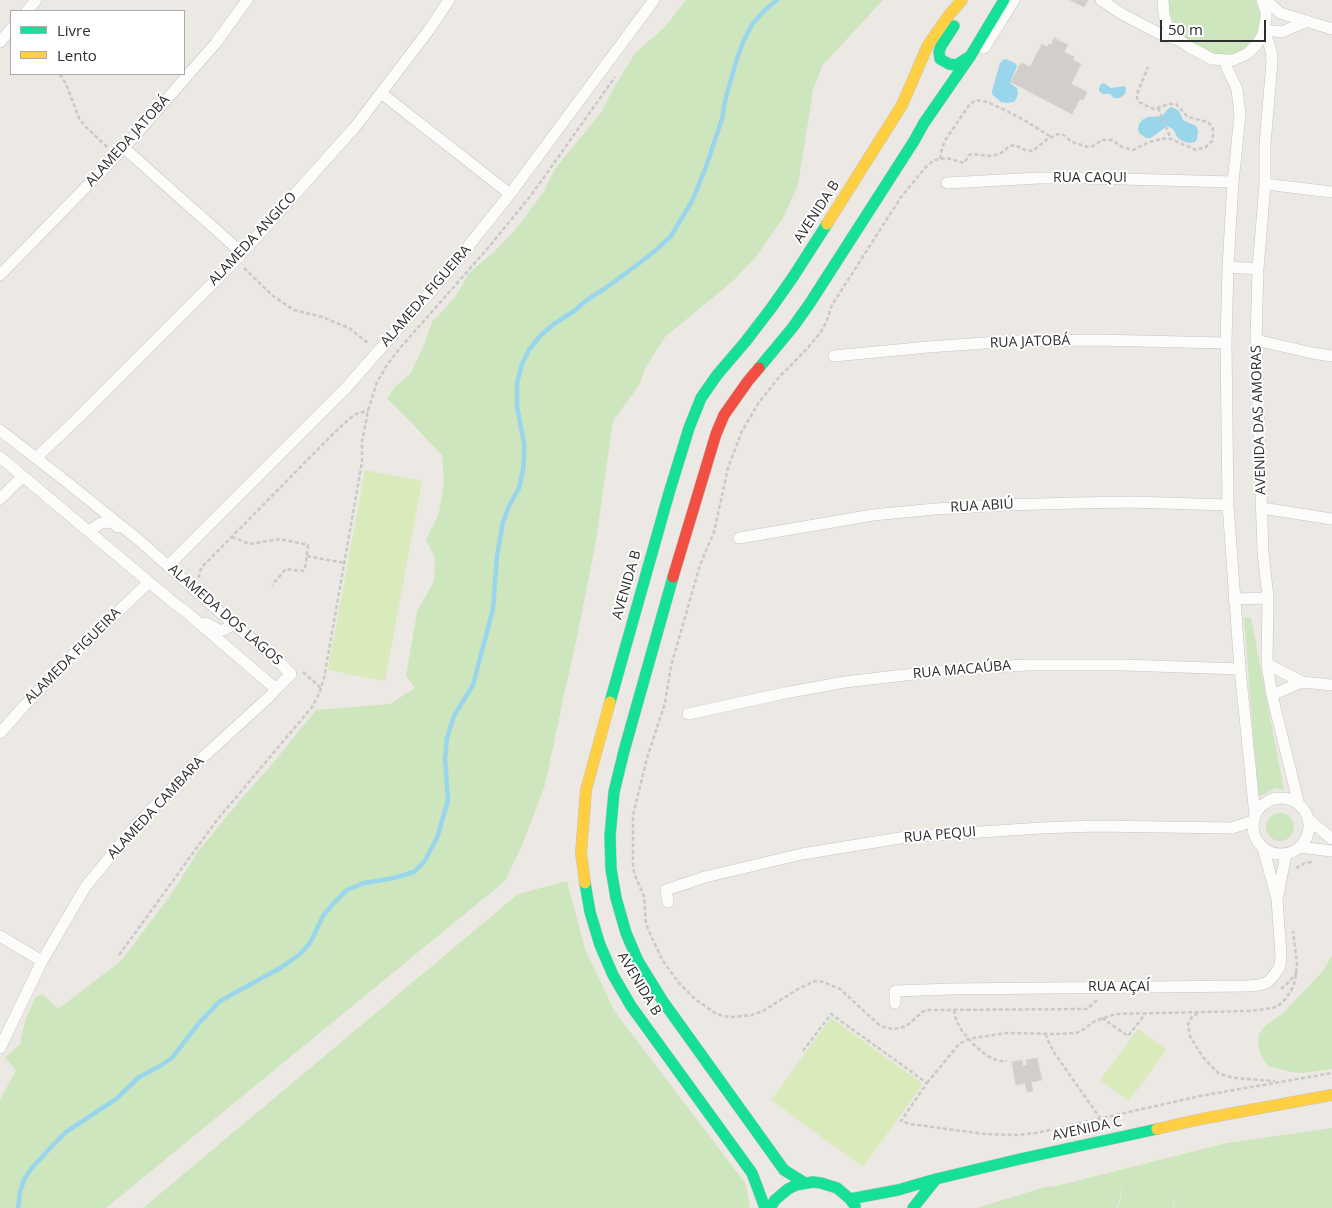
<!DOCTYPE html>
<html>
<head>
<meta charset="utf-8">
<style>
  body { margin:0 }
  #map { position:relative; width:1332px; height:1208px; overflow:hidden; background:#ece8e4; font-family:"Open Sans",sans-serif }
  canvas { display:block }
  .legend { position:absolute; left:10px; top:10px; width:175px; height:65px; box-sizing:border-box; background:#fff; border:1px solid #ababab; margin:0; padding:6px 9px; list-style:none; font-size:15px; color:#2e2e2e }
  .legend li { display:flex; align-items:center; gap:10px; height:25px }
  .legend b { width:25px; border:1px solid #ababab }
  .scale { position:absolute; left:1160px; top:20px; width:106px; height:22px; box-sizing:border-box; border:2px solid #2e2e2e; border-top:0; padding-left:6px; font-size:15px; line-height:18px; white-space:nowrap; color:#2e2e2e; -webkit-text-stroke:4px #fff; paint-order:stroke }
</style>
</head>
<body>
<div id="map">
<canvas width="1332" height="1208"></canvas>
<ul class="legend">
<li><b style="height:6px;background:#16e098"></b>Livre</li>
<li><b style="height:6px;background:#ffcf43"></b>Lento</li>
</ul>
<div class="scale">50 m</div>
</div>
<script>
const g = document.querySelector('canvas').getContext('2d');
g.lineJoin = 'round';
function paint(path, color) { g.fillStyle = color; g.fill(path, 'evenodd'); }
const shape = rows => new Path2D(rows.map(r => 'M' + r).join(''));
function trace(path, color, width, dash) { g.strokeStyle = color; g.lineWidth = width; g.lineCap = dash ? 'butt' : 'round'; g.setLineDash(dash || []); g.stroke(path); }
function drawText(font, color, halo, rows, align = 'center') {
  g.font = font + ' "Open Sans",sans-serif'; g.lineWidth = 4; g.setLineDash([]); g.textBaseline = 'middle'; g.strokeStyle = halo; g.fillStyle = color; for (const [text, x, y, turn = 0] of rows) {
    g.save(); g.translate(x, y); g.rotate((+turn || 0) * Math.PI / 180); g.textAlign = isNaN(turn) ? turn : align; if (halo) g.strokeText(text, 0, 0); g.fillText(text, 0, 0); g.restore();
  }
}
paint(shape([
  [686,0,883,0,822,66,813,90,798,185,783,218,755,258,733,281,665,337,646,367,639,385,613,421,596,541,577,637,563,700,545,785,523,843,505,881,106,1208,0,1208,0,1100,16,1070,5,1058,20,1044,25,1021,36,996,43,994,58,1009,121,961,170,896,199,850,242,798,269,768,316,710,390,704,415,688,406,676,417,612,434,581,435,557,426,540,439,513,444,481,442,455,401,412,387,399,394,388,410,374,424,345,432,322,456,296,469,273,494,252,516,229,543,193,555,169,602,111,613,89,635,53,665,27],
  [1169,0,1255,0,1260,13,1261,24,1258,34,1246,49,1237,54,1224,55,1214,54,1189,41,1180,32,1173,22,1169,11],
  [1244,617,1251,618,1284,790,1276,788,1258,797],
  '1266 827a14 14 0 1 1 28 0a14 14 0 1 1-28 0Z',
  [567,881,585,949,615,1012,746,1184,750,1208,143,1208,518,894],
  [1332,956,1332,1069,1304,1073,1290,1072,1268,1066,1261,1056,1258,1045,1259,1034,1265,1026,1283,1013,1322,972],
  [1332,1128,1332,1208,1174,1208,1175,1194,1173,1208,1118,1208,1121,1196,1122,1182,1120,1196,1117,1208,977,1208,1045,1187,1056,1186,1227,1143]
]), '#cee6be');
paint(shape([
  [365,470,422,481,385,681,328,670],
  [831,1018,923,1084,863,1167,771,1100],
  [1138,1029,1166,1050,1129,1101,1100,1080]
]), '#d9eabb');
paint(shape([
  [1006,59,1015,63,1017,66,1010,83,1017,88,1018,94,1016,99,1014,102,1006,103,1001,102,995,97,992,94,992,91,1000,63,1003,60],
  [1104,83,1111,88,1125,86,1126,89,1125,94,1120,98,1114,98,1110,94,1103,94,1099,91,1099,88,1101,84],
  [1169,108,1171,107,1176,109,1179,111,1183,120,1196,126,1198,131,1197,139,1195,142,1189,143,1182,141,1177,137,1173,129,1167,126,1151,138,1146,138,1139,133,1138,129,1139,124,1142,120,1148,117,1162,116]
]), '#99d6ec');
trace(shape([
  [18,1208,20,1192,24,1180,31,1169,54,1144,66,1132,116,1099,139,1077,160,1066,172,1058,199,1023,220,1001,282,967,300,954,310,943,323,916,333,904,347,890,364,883,394,878,414,872,424,862,437,838,448,800,445,758,447,738,454,716,473,685,493,609,497,556,503,522,509,506,519,488,523,470,524,456,524,443,517,407,517,383,522,364,529,350,540,336,554,324,574,311,587,300,607,287,641,262,656,250,671,236,692,201,706,167,722,119,725,101,737,58,744,40,753,23,765,10,777,0]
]), '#99d6ec', 4.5);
const building = shape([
  [1070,0,1088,0,1084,7,1070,0],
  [1054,38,1068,45,1064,52,1074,57,1073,60,1081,64,1071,84,1087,92,1083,100,1080,99,1072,114,1011,82,1021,63,1030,67,1042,44,1047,47,1049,44,1051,45,1054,38],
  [1037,1058,1042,1080,1031,1082,1033,1091,1027,1092,1025,1083,1016,1085,1012,1062,1022,1060,1023,1066,1027,1065,1026,1060,1037,1058]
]);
paint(building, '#d1cecb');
trace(building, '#d7d4d0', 1);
const street = shape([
  [1101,0,1122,14,1164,36,1179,40],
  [1163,0,1164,15,1167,25,1175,37,1189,47,1212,59,1226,60,1233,60,1247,54,1257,44,1263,34,1266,18,1266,11,1262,0],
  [1266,0,1280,13,1332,29],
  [27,11,36,0],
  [1265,30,1282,32,1307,21],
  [1263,34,1268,41,1271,50,1272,62,1265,144,1265,184,1258,269,1256,340,1263,552,1268,598,1267,664,1272,695,1299,805],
  [0,42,11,29],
  [984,48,1014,0],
  [1226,60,1227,68,1237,89,1240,115,1233,182,1228,267,1226,343,1228,505,1240,669,1255,815],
  [381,93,510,194],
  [124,148,242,253],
  [947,183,1039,178,1086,178,1233,182],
  [1265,184,1332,192],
  [1228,267,1258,269],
  [0,275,124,148,215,44,247,0],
  [1256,340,1312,353,1332,356],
  [834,356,928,347,1014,341,1097,340,1226,343],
  [0,430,63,479,140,541,232,623,274,657,291,674,276,689,185,611,174,603,0,457],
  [36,458,76,420,235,261,355,127,429,30,449,0],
  [0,499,23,476],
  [1262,508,1332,519],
  [89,531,101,523,107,522,113,523,118,527],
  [739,538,873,515,935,509,1006,505,1075,503,1130,502,1228,505],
  [168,566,346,388,446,274,510,194,654,0],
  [1234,599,1268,598],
  [206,623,219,630,224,630,229,627,232,623],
  [1267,664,1302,682,1332,685],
  [1272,695,1302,682],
  [688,714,785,693,845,682,922,673,979,668,1026,665,1124,665,1240,669],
  [0,733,24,706,66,662,149,582],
  '1253 826a28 28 0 1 1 56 0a28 28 0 1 1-56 0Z',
  [1308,819,1332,839],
  [1299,847,1332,851],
  [1278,895,1286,854],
  [668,902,666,890,705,877,802,854,906,837,1041,828,1095,826,1232,828,1253,821],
  [0,936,42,961],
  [895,1003,895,991,951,989,1248,986,1259,985,1268,982,1275,974,1280,966,1281,955,1277,899,1263,848],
  [0,1048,42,961,86,886,138,823,201,759,270,696,276,689]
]);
const fast = shape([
  [954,26,941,46,939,52,940,59,949,64,956,65,969,57],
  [759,368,793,327,810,303,914,141,924,123,971,55,1004,0],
  [673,577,624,751,614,792,610,836,611,869,616,898,626,933,638,961,662,1000,784,1170,805,1183],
  [610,702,669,493,689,428,701,398,717,375,746,341,772,307,793,277,827,224],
  [585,883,590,912,600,945,613,975,631,1006,752,1173,765,1208],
  [850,1199,898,1190,936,1179,1020,1159,1157,1129],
  [770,1208,775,1200,788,1189,796,1185,813,1182,821,1183,837,1188,850,1199,855,1206],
  [913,1208,936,1179]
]);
const slow = shape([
  [827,224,902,105,928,45,949,15,962,0],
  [585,883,581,853,586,790,610,702],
  [1157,1129,1201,1119,1332,1095]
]);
const jam = shape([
  [673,577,716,434,724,415,748,381,759,368]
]);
trace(street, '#c5c4c5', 12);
trace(fast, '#c5c4c5', 12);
trace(slow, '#c5c4c5', 12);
trace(jam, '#c5c4c5', 12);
trace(shape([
  [60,74,66,84,79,118,85,126,107,147],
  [1158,108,1171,139],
  [940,159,942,148,946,139,969,105,976,100,987,102,1005,110,1024,120,1051,137],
  [244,268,273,296,294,310,322,317,349,328,369,344],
  [232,537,250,544,280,539,308,545,305,569,303,571,286,569,272,585],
  [307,556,344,563],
  [199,578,199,573,202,567,333,434,349,419,358,413,368,411],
  [303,672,321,688],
  [1296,868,1305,863,1312,862],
  [119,955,217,820,312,707,319,694,324,678,362,462,362,442,368,411,377,382,387,365,400,348,488,248,532,194,615,77],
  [1281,989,1289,982,1297,972],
  [1097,1000,1087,1009,927,1010,922,1012,909,1024,901,1028,893,1029,884,1027,878,1024,840,989,823,982,815,981,798,989,763,1011,752,1015,733,1017,723,1016,715,1013,695,999,679,983,663,961,651,936,646,924,644,896,636,878,633,868,633,815,647,758,665,703,671,666,700,565,714,532,728,468,742,431,759,402,781,375,805,351,821,332,827,320,832,305,901,197,925,168,934,160,947,158,964,163,969,155,972,154,990,156,995,155,1001,153,1010,146,1015,145,1025,150,1033,151,1046,140,1058,134,1062,134,1072,142,1088,147,1093,146,1102,140,1112,140,1122,147,1133,150,1149,142,1167,138,1171,139,1196,150,1206,147,1212,141,1213,136,1213,129,1208,122,1188,117,1176,104,1169,104,1154,109,1149,107,1139,102,1137,98,1137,94,1148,67],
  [954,1010,956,1020,962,1031,973,1044,986,1055,993,1059,1000,1061,1007,1061],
  [1198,1013,1192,1017,1189,1021,1188,1025,1190,1036,1202,1056,1216,1071,1220,1074,1234,1078,1275,1081],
  [1102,1018,1128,1036,1146,1013],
  [1046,1034,1047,1039,1055,1054,1100,1118],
  [803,1051,831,1014,927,1083,901,1121,910,1124,985,1134,1016,1135,1036,1133,1200,1096,1332,1073],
  [927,1083,959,1044,968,1039,1006,1033,1057,1034,1076,1033,1081,1031,1095,1021,1116,1014,1248,1011,1273,1008,1279,1005,1284,1001,1291,991,1294,984,1296,975,1297,963,1293,931]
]), '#c9c9c8', 2.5, [4, 2.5]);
trace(street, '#fcfcfb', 11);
trace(fast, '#16e098', 11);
trace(slow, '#ffcf43', 11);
trace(jam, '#f24e42', 11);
drawText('14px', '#2e2e2e', '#fff', [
  ["ALAMEDA JATOBÁ",128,141,-48],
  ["RUA CAQUI",1090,178],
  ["AVENIDA B",817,212,-57],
  ["ALAMEDA ANGICO",253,239,-47],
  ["ALAMEDA FIGUEIRA",426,296,-49],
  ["RUA JATOBÁ",1030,342,-2],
  ["AVENIDA DAS AMORAS",1259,420,-92],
  ["RUA ABIÚ",982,506,-3],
  ["AVENIDA B",627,585,-74],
  ["ALAMEDA DOS LAGOS",225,615,41],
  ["ALAMEDA FIGUEIRA",73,656,-45],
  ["RUA MACAÚBA",962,670,-5],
  ["ALAMEDA CAMBARA",156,808,-47],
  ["RUA PEQUI",940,835,-5],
  ["AVENIDA B",639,984,59],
  ["RUA AÇAÍ",1119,987],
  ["AVENIDA C",1087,1129,-12]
]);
</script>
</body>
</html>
